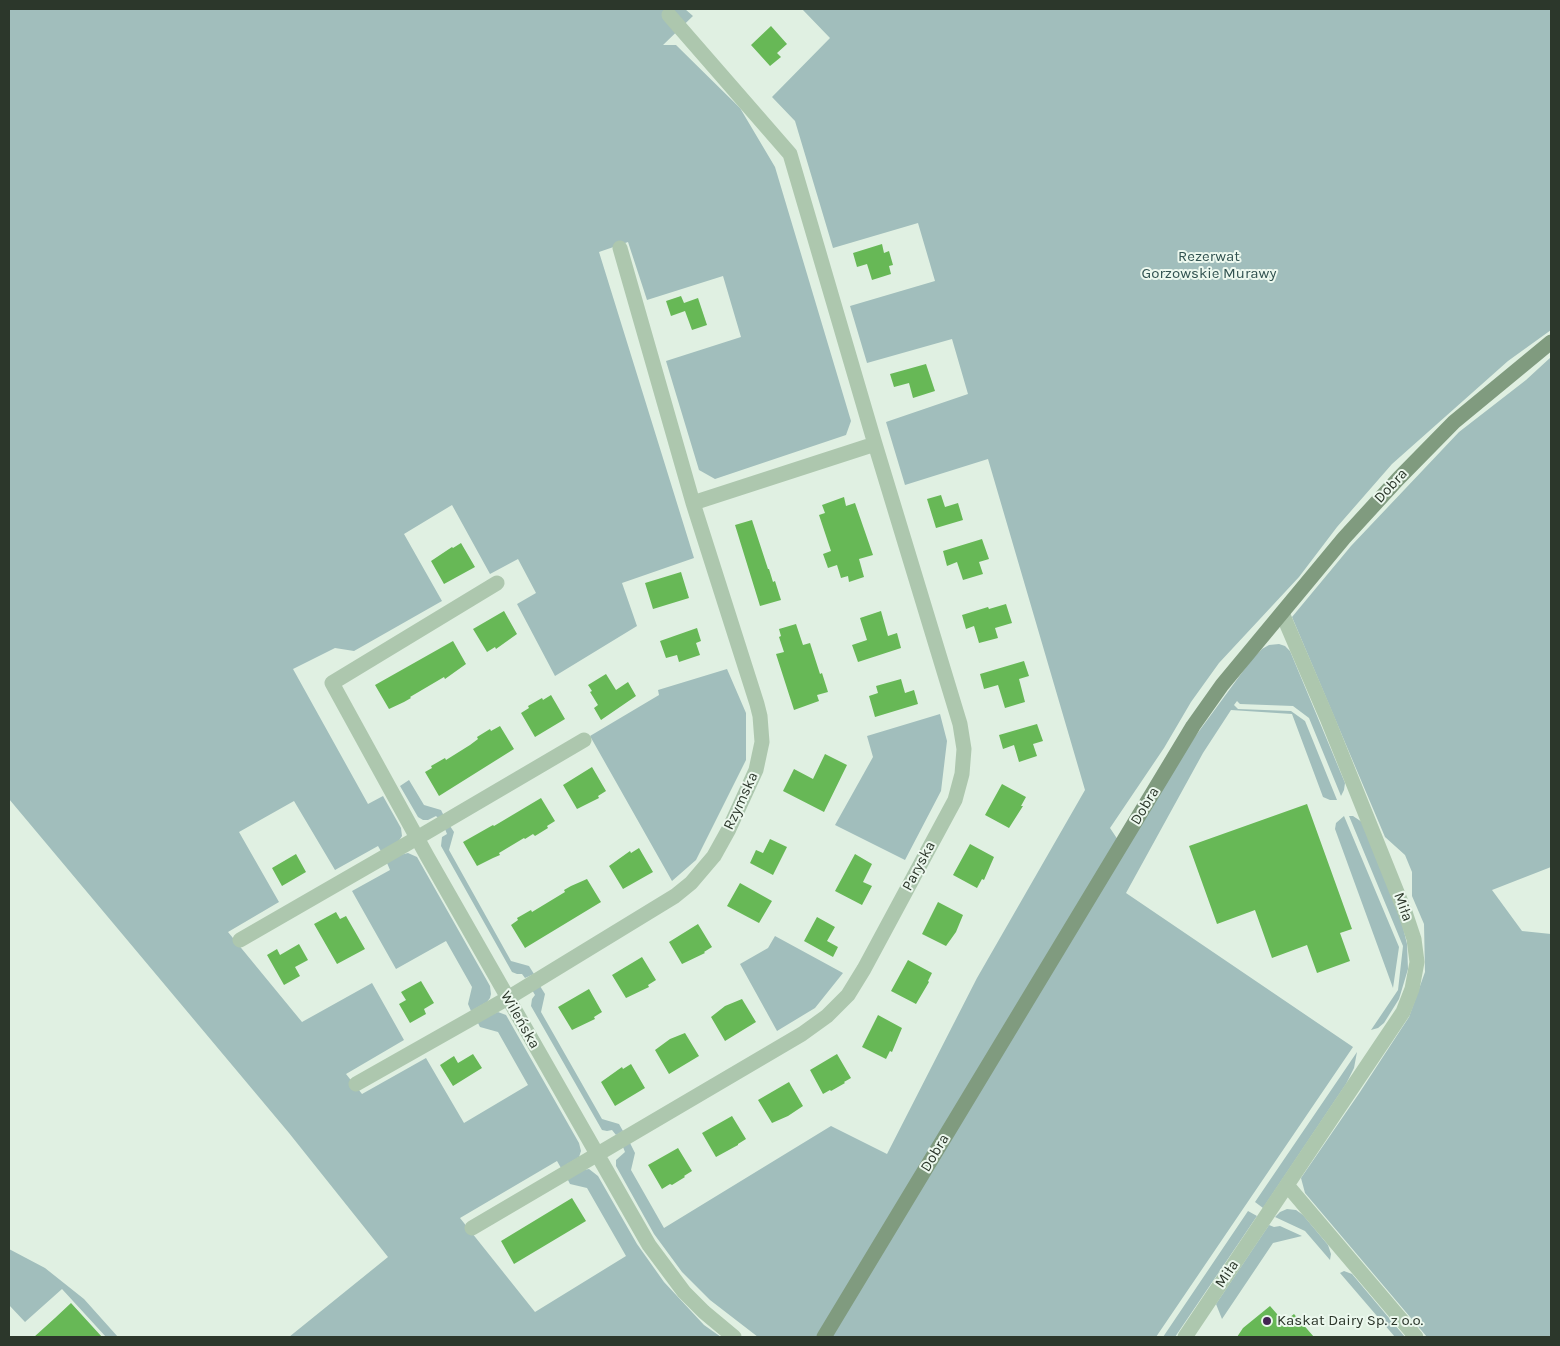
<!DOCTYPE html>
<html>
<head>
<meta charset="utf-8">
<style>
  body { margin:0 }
  #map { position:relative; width:1560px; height:1346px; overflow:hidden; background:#e0f0e2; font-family:Karla,sans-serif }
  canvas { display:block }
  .frame { position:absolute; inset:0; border:10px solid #2c372b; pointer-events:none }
</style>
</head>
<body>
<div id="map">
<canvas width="1560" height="1346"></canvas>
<div class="frame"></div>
</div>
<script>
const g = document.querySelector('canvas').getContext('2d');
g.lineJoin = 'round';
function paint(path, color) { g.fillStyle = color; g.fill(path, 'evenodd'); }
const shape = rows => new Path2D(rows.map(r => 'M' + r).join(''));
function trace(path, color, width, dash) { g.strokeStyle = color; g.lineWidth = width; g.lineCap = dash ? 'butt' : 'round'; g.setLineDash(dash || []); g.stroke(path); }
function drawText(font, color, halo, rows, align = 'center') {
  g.font = font + ' Karla,sans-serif'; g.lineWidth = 4; g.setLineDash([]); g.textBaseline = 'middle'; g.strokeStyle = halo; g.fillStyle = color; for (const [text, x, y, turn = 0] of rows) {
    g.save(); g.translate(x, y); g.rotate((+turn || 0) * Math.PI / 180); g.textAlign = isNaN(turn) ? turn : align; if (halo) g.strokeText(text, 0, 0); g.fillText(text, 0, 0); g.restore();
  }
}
paint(shape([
  [9,9,685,9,693,16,663,45,676,45,740,108,775,167,851,421,846,435,715,479,699,470,666,361,741,337,723,276,647,300,628,242,599,252,694,558,622,583,637,626,555,676,517,604,536,593,518,559,490,574,452,505,404,534,442,601,354,651,335,648,293,669,368,804,383,796,401,828,402,836,398,842,382,853,378,846,335,870,294,801,239,832,279,902,228,932,302,1022,372,983,404,1040,346,1074,362,1094,426,1058,464,1123,528,1085,498,1032,480,1027,477,1021,498,1012,506,1015,579,1143,581,1151,579,1157,561,1168,557,1161,460,1218,535,1312,626,1256,587,1188,570,1184,567,1178,583,1170,589,1169,598,1176,637,1244,664,1282,704,1325,721,1337,289,1337,388,1257,289,1133,9,799],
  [802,9,1551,9,1551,330,1508,361,1392,464,1337,527,1299,577,1219,663,1191,702,1164,748,1110,828,1124,849,1194,738,1252,659,1262,649,1269,645,1279,644,1285,646,1290,651,1345,783,1344,790,1341,796,1309,718,1293,706,1240,704,1237,701,1234,705,1238,709,1291,711,1305,721,1337,800,1330,800,1323,797,1292,714,1231,710,1203,753,1126,893,1353,1047,1156,1337,758,1337,710,1300,682,1272,654,1234,616,1166,616,1160,625,1152,623,1147,630,1143,635,1153,631,1170,664,1228,831,1126,887,1154,977,978,1085,790,988,459,905,485,886,422,968,394,952,339,867,363,850,306,935,281,918,223,833,248,795,121,772,97,830,38],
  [1551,357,1551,867,1492,890,1522,931,1551,934,1551,1337,1427,1337,1305,1193,1301,1178,1360,1092,1409,1017,1425,972,1424,924,1412,896,1412,872,1405,855,1385,837,1292,617,1351,546,1459,432,1526,380],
  [727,669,746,713,746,760,696,860,672,881,590,736,659,695,658,690],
  [940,714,947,741,941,791,905,860,835,825,873,757,867,736],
  [409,780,424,805,441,810,444,816,439,819,436,816,428,820,423,820,418,817,400,786],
  [1344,816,1399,947,1393,988,1335,829,1336,823],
  [1349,816,1353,816,1362,822,1402,923,1407,944,1408,969,1399,999,1384,1023,1378,1028,1371,1030,1398,990,1403,946],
  [450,826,454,832,449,850,511,961,529,966,534,974,525,978,522,974,517,974,512,972,441,846,442,837,447,834,445,829],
  [408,853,417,857,490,986,491,994,490,998,487,1002,471,1011,468,1004,472,987,446,941,396,969,352,891,390,870,387,863,400,855],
  [775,936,843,973,815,1008,777,1031,740,964,768,948],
  [540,986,545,994,541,1012,602,1119,619,1124,623,1131,616,1135,612,1130,607,1131,602,1130,531,1006,532,999,535,995,532,990],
  [1357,1052,1354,1068,1346,1084,1263,1208,1255,1202],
  [1287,1209,1296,1210,1303,1215,1328,1245,1331,1254,1330,1260,1305,1231,1275,1217,1280,1212],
  [1248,1211,1257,1216,1175,1337,1163,1337],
  [1269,1225,1274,1227,1280,1226,1302,1236,1273,1243,1222,1319,1216,1304],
  [9,1249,45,1268,84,1299,118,1337,106,1337,62,1289,25,1322,9,1305],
  [1344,1271,1352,1274,1405,1337,1395,1337,1340,1273]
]), '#a1bebc');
paint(shape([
  [771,26,787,44,777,53,781,57,770,66,751,45],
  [882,244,884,253,889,251,893,265,889,266,891,274,872,280,867,264,857,267,853,253],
  [681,296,684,303,698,298,707,325,692,330,685,311,671,316,666,301],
  [926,364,935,391,913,398,909,383,894,387,890,374],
  [941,495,945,507,958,503,963,520,936,528,927,499],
  [844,497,846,506,855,503,873,555,859,559,864,577,849,582,848,576,841,578,837,565,828,568,823,554,831,551,819,515,825,513,822,505],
  [752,520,768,569,769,569,773,582,775,581,781,600,760,606,735,525],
  [982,539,989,559,979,562,983,574,963,580,957,562,947,566,943,551],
  [461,543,475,567,444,584,431,561,452,547,453,548],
  [681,572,689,598,653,609,645,583],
  [1006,604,1012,623,995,628,998,638,979,643,974,626,966,629,962,615,988,607,989,609],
  [504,611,517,634,496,649,495,647,487,652,473,629],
  [881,611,888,636,897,633,901,648,858,662,852,645,867,640,860,618],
  [796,624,803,645,810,643,820,674,822,673,828,692,817,695,819,701,794,710,776,654,784,652,779,637,781,636,779,629],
  [697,628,701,641,696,643,700,655,679,662,677,655,666,658,660,641],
  [453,641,466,664,445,679,444,677,410,697,411,698,404,702,389,709,375,685],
  [1024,661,1029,676,1019,679,1025,702,1005,708,998,685,984,689,980,674],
  [606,674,616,690,628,682,636,696,601,720,594,708,598,705,590,692,592,691,588,685],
  [901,679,905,693,914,690,918,704,875,717,869,696,878,693,876,686],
  [551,695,565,719,535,737,521,713,529,708,528,706,542,698,543,700],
  [1037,724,1043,741,1033,744,1037,756,1019,762,1014,745,1003,749,999,735],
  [500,726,514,749,439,796,425,772,432,768,431,766,445,758,446,760,470,745,478,739,477,737,490,729,491,731],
  [825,754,847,765,824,812,783,791,794,769,813,779],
  [592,767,606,791,598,796,599,798,577,809,563,785],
  [1002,784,1026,797,1021,806,1023,806,1009,828,985,815],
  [541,798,555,821,547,826,548,828,535,836,533,834,525,839,524,838,499,853,500,855,493,858,477,866,463,842,493,825,494,826],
  [1307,804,1352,929,1340,933,1350,961,1317,973,1307,945,1272,958,1255,910,1217,924,1189,846],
  [770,839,787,847,773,875,750,863,756,850,763,853],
  [970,844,994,857,984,880,982,879,977,888,953,875],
  [639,848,653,872,623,889,609,866,630,851,631,853],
  [296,854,306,872,282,886,272,868],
  [855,854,872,864,863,882,872,886,862,905,835,891],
  [587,879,601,902,525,948,511,925,518,920,517,918,531,910,532,912,565,892,564,890,571,886],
  [740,883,772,901,759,923,727,906],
  [938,902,963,915,956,932,946,946,922,934],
  [336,912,340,919,346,916,365,949,337,964,314,924],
  [817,917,835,927,827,941,838,947,833,957,804,941],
  [698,924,712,947,704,952,705,953,682,964,669,942],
  [299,944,308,960,295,967,300,976,284,985,267,955,277,949,280,955],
  [642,957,656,980,648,985,649,987,626,998,612,975],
  [908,960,932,973,928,981,929,982,916,1004,891,991],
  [421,981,434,1003,424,1009,426,1014,410,1023,399,1004,406,1000,401,992],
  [589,989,602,1012,594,1017,595,1019,572,1030,558,1007],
  [742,999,756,1022,725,1041,711,1017,725,1006],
  [878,1015,902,1028,892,1052,890,1051,886,1059,862,1047],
  [685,1033,699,1056,669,1074,655,1050,670,1039],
  [473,1054,482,1068,453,1086,440,1065,454,1056,458,1063],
  [837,1054,851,1078,844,1082,845,1083,831,1091,830,1090,823,1094,810,1070],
  [631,1064,645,1088,615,1106,601,1082,622,1067,623,1069],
  [789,1082,803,1106,788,1116,772,1123,758,1100],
  [732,1116,746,1139,738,1144,738,1145,716,1157,702,1133],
  [678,1148,692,1171,684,1176,685,1177,672,1185,670,1184,662,1189,648,1165],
  [572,1198,586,1221,514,1264,501,1241],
  [71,1303,102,1337,34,1337,55,1318],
  [1270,1306,1284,1322,1294,1314,1314,1337,1237,1337,1243,1328]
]), '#67b856');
trace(shape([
  [693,503,875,444],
  [497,583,332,683,427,856,649,1245,684,1292,704,1312,734,1337],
  [240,940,417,838,584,740],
  [356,1084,508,998,675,896,691,883,714,856,729,829,756,770,762,742,760,716,757,704,693,503,620,248],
  [1287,1185,1416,1337],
  [472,1228,802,1034,827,1016,848,995,864,969,955,800,962,774,964,749,960,724,875,444,790,154,669,15],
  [1185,1337,1403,1012,1412,989,1417,962,1414,939,1405,912,1327,718,1282,613]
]), '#adc7ae', 15);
trace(shape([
  [824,1337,1193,726,1222,685,1344,538,1398,479,1454,422,1551,342]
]), '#809b7f', 15);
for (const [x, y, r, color] of [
  [1267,1321,5,"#432553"]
]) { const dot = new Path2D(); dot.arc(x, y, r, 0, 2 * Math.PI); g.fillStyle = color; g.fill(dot); trace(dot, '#ecf8ee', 2); }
drawText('15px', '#315250', '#ecf8ee', [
  ["Rezerwat",1209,257],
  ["Gorzowskie Murawy",1209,274]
]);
drawText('15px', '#2c372b', '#ecf8ee', [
  ["Dobra",1391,486,-47],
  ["Rzymska",741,801,-65],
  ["Dobra",1145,806,-59],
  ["Paryska",919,866,-62],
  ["Miła",1403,907,70],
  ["Wileńska",520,1020,60],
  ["Dobra",935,1153,-59],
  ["Miła",1227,1274,-56]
]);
drawText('15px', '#2c372b', '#ecf8ee', [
  ["Kaskat Dairy Sp. z o.o.",1277,1321]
], 'left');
</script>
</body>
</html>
